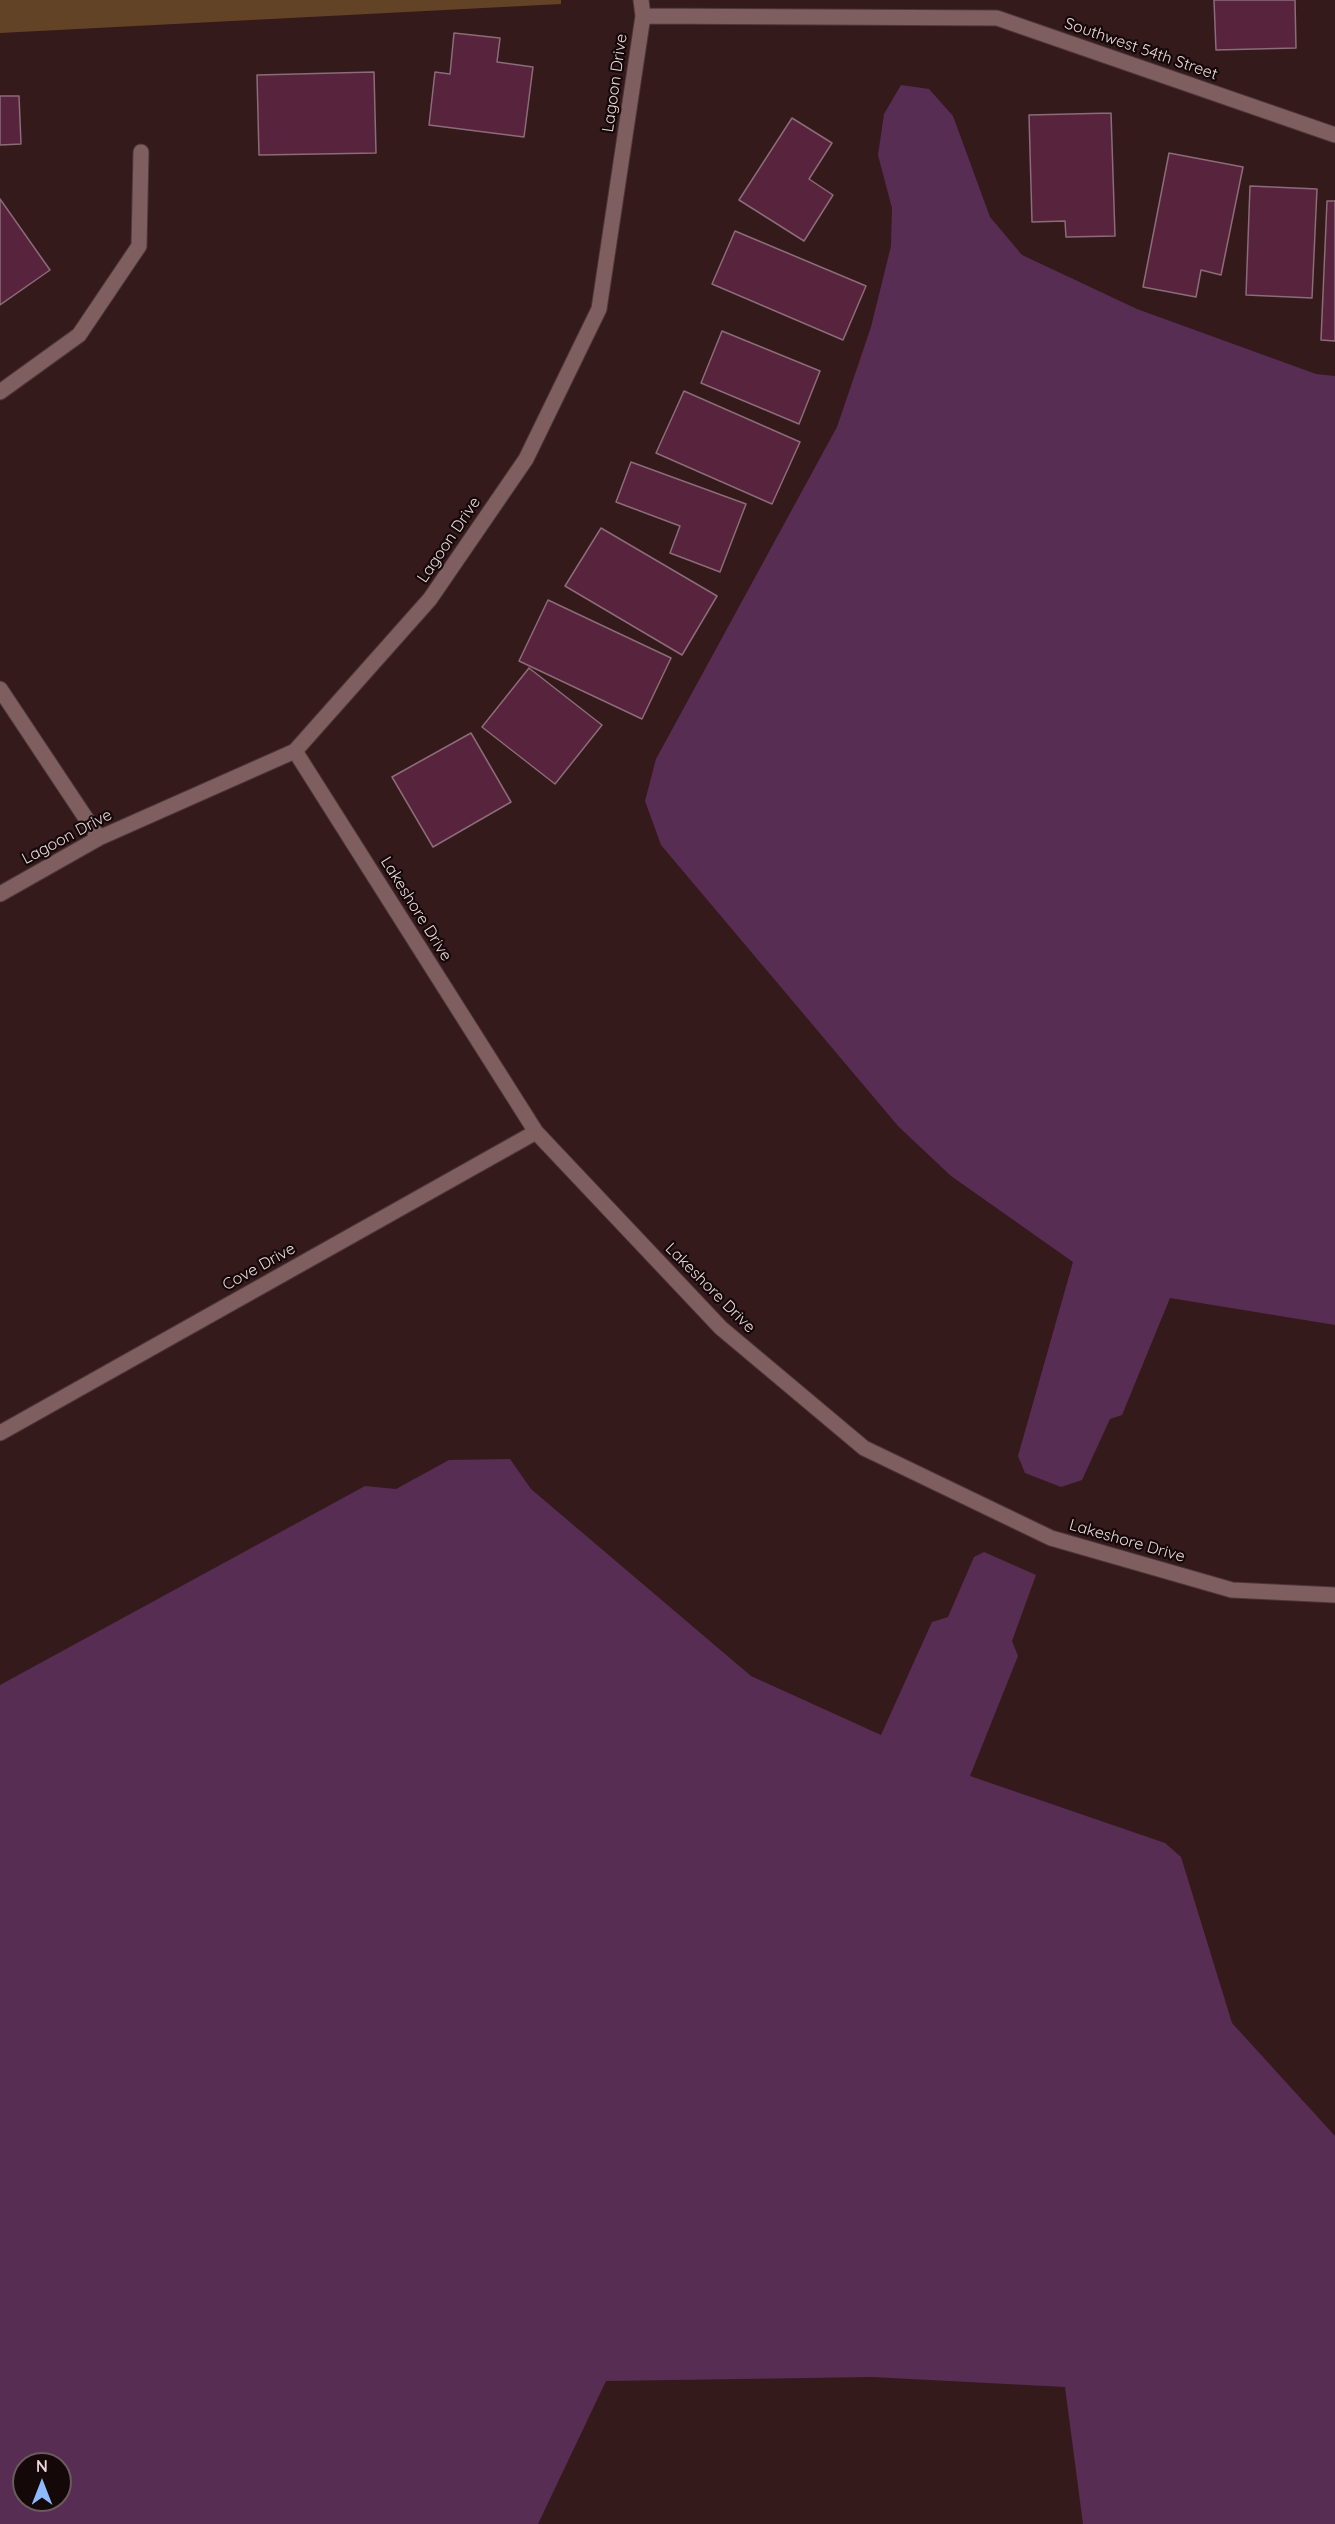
<!DOCTYPE html>
<html>
<head>
<meta charset="utf-8">
<style>
  body { margin:0 }
  #map { position:relative; width:1335px; height:2524px; overflow:hidden; background:#351a1b; font-family:Quicksand,sans-serif }
  canvas { display:block }
  .north { position:absolute; left:12px; top:2452px; width:60px; height:60px; box-sizing:border-box; background:#140809; border:2px solid #6a5b5c; border-radius:50%; rotate:0deg; font-size:16px; font-weight:700; line-height:24px; text-align:center; color:#ebd7d8 }
  .north::after { content:''; display:block; margin:auto; width:21px; height:27px; background:#8eb9fd; clip-path:polygon(50% 0,100% 100%,50% 72%,0 100%) }
</style>
</head>
<body>
<div id="map">
<canvas width="1335" height="2524"></canvas>
<div class="north">N</div>
</div>
<script>
const g = document.querySelector('canvas').getContext('2d');
g.lineJoin = 'round';
function paint(path, color) { g.fillStyle = color; g.fill(path, 'evenodd'); }
const shape = rows => new Path2D(rows.map(r => 'M' + r).join(''));
function trace(path, color, width, dash) { g.strokeStyle = color; g.lineWidth = width; g.lineCap = dash ? 'butt' : 'round'; g.setLineDash(dash || []); g.stroke(path); }
function drawText(font, color, halo, rows, align = 'center') {
  g.font = font + ' Quicksand,sans-serif'; g.lineWidth = 4.5; g.setLineDash([]); g.textBaseline = 'middle'; g.strokeStyle = halo; g.fillStyle = color; for (const [text, x, y, turn = 0] of rows) {
    g.save(); g.translate(x, y); g.rotate((+turn || 0) * Math.PI / 180); g.textAlign = isNaN(turn) ? turn : align; if (halo) g.strokeText(text, 0, 0); g.fillText(text, 0, 0); g.restore();
  }
}
paint(shape([
  [0,0,561,0,561,4,0,33]
]), '#634325');
paint(shape([
  [901,85,929,89,953,116,990,217,1022,255,1137,309,1316,374,1335,376,1335,1325,1170,1298,1122,1415,1110,1419,1082,1480,1061,1487,1025,1473,1018,1456,1073,1262,951,1176,898,1126,661,845,645,801,656,759,837,427,871,327,891,246,892,208,878,155,884,114],
  [510,1459,531,1489,751,1676,881,1735,932,1622,948,1617,974,1557,984,1552,1036,1575,1012,1641,1018,1656,970,1776,1165,1843,1181,1857,1232,2023,1335,2136,1335,2524,1083,2524,1065,2387,872,2377,606,2381,538,2524,0,2524,0,1685,365,1486,396,1489,449,1460],
  [24,2464,60,2464,60,2500,24,2500]
]), '#572d54');
const building = shape([
  [1214,0,1295,0,1296,48,1216,50,1214,0],
  [454,33,500,38,497,62,533,67,524,137,429,125,435,72,450,74,454,33],
  [374,72,376,153,259,155,257,75,374,72],
  [0,96,19,96,21,144,0,145,0,96],
  [1111,113,1115,236,1066,237,1065,221,1032,222,1029,115,1111,113],
  [792,118,832,143,809,179,833,195,804,241,739,200,792,118],
  [1169,153,1243,167,1221,275,1201,270,1196,297,1143,287,1169,153],
  [1250,186,1317,189,1312,298,1246,295,1250,186],
  [0,199,50,270,0,305,0,199],
  [1327,201,1335,201,1335,341,1321,340,1327,201],
  [735,231,866,286,843,340,712,284,735,231],
  [722,331,820,371,799,424,701,383,722,331],
  [684,391,800,442,772,504,656,453,684,391],
  [631,462,746,504,720,572,670,553,680,526,616,502,631,462],
  [601,528,717,596,682,655,565,586,601,528],
  [548,600,671,658,642,719,519,661,548,600],
  [529,668,602,725,555,784,482,727,529,668],
  [471,733,511,802,433,847,392,777,471,733]
]);
paint(building, '#58233c');
trace(building, '#8b6c78', 1.5);
const minor = shape([
  [643,16,997,18,1335,135],
  [0,392,79,335,139,246,141,152],
  [0,689,99,838],
  [295,751,536,1132,721,1328,864,1448,1051,1538,1232,1590,1335,1595],
  [0,894,99,838,295,751,430,599,526,459,599,309,643,16,641,0],
  [0,1433,536,1132]
]);
trace(minor, '#4d3738', 17);
trace(minor, '#7f5e5f', 15);
drawText('16px', '#ebd7d8', '#140809', [
  ["Southwest 54th Street",1141,49,19],
  ["Lagoon Drive",615,83,-82],
  ["Lagoon Drive",449,540,-56],
  ["Lagoon Drive",67,837,-28],
  ["Lakeshore Drive",416,909,58],
  ["Cove Drive",259,1267,-29],
  ["Lakeshore Drive",710,1288,45],
  ["Lakeshore Drive",1127,1541,16]
]);
</script>
</body>
</html>
